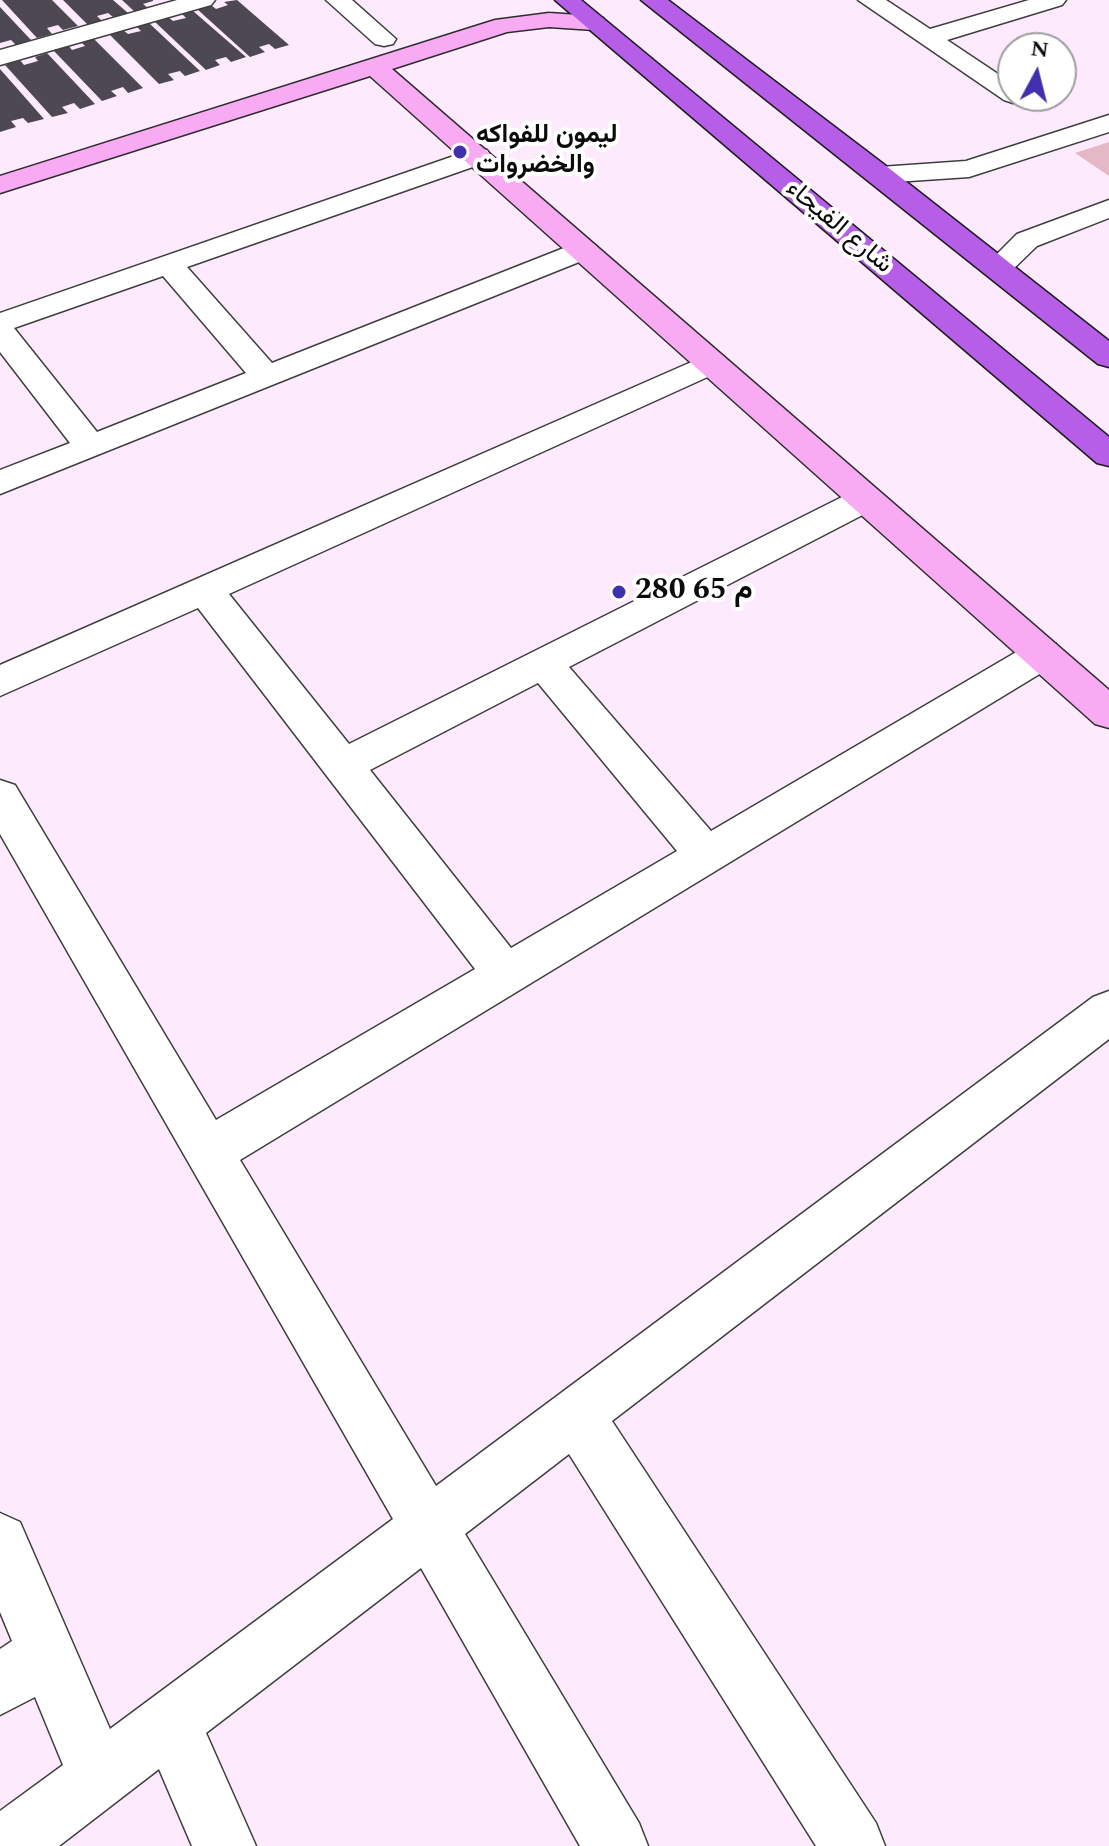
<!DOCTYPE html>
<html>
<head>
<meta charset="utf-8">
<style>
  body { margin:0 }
  #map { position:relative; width:1109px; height:1846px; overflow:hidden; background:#fdebfd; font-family:Spectral,serif }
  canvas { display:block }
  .north { position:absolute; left:997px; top:32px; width:80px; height:80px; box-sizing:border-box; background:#fff; border:2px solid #9d9d9d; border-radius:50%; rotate:7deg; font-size:22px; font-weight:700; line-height:32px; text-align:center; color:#0b0b0b }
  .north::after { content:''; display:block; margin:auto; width:28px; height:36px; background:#4030ae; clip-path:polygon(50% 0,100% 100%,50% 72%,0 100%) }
</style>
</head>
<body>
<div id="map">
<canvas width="1109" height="1846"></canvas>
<div class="north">N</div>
</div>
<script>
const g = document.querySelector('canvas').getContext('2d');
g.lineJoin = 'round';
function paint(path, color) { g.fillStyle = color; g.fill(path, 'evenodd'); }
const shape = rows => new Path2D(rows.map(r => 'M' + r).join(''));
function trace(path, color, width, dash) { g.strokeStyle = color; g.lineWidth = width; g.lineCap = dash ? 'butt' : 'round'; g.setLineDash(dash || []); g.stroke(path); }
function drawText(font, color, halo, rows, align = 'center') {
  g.font = font + ' Spectral,Vazirmatn,serif'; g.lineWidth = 8; g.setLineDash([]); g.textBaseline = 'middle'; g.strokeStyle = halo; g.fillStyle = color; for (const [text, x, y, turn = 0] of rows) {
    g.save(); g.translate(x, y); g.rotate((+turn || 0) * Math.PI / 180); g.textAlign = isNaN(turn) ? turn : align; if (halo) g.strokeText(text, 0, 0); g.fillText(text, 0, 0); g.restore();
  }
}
paint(shape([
  [1109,142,1109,176,1075,153]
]), '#e4b8c7');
paint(shape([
  [2,0,52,0,78,26,63,30,58,25,47,28,52,34,37,38],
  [63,0,113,0,128,13,113,17,108,13,97,16,102,21,88,25],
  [122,0,153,0,153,1,143,4,148,8,135,12],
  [237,0,289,45,275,49,269,44,259,47,265,52,250,57,197,9,211,5,216,9,228,5,224,2],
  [0,7,31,40,16,45,11,40,0,43],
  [193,11,246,57,231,62,226,57,215,60,220,65,206,70,154,21,168,17,173,21,186,18,182,14],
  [149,23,200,71,185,76,180,71,168,74,174,80,159,84,109,34,123,30,128,34,141,31,137,27],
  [94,39,143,88,128,93,123,87,111,91,117,96,102,101,53,50,68,45,72,50,85,46,81,42],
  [47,53,95,104,80,109,74,103,62,107,68,113,52,117,5,65,20,60,24,65,38,61,35,57],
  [0,69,44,119,28,123,23,118,11,121,16,127,0,132]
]), '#4e4853');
const street = shape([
  [177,0,215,0,211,5,0,65,0,50,177,0],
  [326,0,352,0,396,39,393,44,384,46,375,44,326,0],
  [858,0,886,0,930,29,1029,0,1066,0,1062,5,947,40,1013,84,1013,96,1025,96,1022,100,1013,103,1004,100,858,0],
  [1109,115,1109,132,969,177,880,183,870,181,866,175,870,169,880,167,966,161,1109,115],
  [477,148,487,150,491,156,487,162,187,267,272,363,574,244,584,241,594,244,599,250,594,256,0,494,0,470,70,443,0,352,0,313,477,148],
  [163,276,246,373,97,432,14,328,163,276],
  [1109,200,1109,218,1037,246,1007,275,997,278,987,275,982,269,1017,234,1109,200],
  [712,353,723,356,728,363,723,370,229,594,349,744,854,491,866,487,878,491,883,499,878,507,569,667,711,831,1030,644,1043,640,1056,644,1062,654,1056,664,240,1160,436,1486,1093,997,1109,991,1109,1039,612,1421,876,1823,885,1846,816,1846,569,1454,465,1534,639,1823,648,1846,580,1846,421,1568,206,1733,256,1846,192,1846,159,1769,59,1846,0,1846,0,1811,63,1765,35,1697,0,1715,0,1649,12,1641,0,1612,0,1513,20,1522,110,1729,393,1519,0,834,0,780,15,785,216,1120,475,969,198,608,0,696,0,665,712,353],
  [538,683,677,851,511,948,370,770,538,683]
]);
const secondary = shape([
  [549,13,594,16,603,18,606,23,603,28,594,30,549,27,507,32,392,69,1109,690,1109,728,1095,724,370,76,0,193,0,176,495,20,549,13]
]);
const highway = shape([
  [555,0,581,0,1109,437,1109,466,1097,463,555,0],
  [641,0,668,0,890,169,1109,341,1109,367,1098,364,641,0]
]);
trace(street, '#3e3e3e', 3);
trace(secondary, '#2d2d2d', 3);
trace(highway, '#1c1c1c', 3);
paint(street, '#fff');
paint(secondary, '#f8abf3');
paint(highway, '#b65ee8');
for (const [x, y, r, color] of [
  [460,152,8,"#4030ae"],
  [619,592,8,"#4030ae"]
]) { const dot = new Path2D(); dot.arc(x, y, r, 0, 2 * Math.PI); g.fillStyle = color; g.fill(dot); trace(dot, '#fff', 3); }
drawText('bold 26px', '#0b0b0b', '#fff', [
  ["ليمون للفواكه",476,137],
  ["والخضروات",476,167]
], 'left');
drawText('26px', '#0b0b0b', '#fff', [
  ["شارع الفيحاء",838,228,40]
]);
drawText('bold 30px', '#0b0b0b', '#fff', [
  ["280 م 65",635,592]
], 'left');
</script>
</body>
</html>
